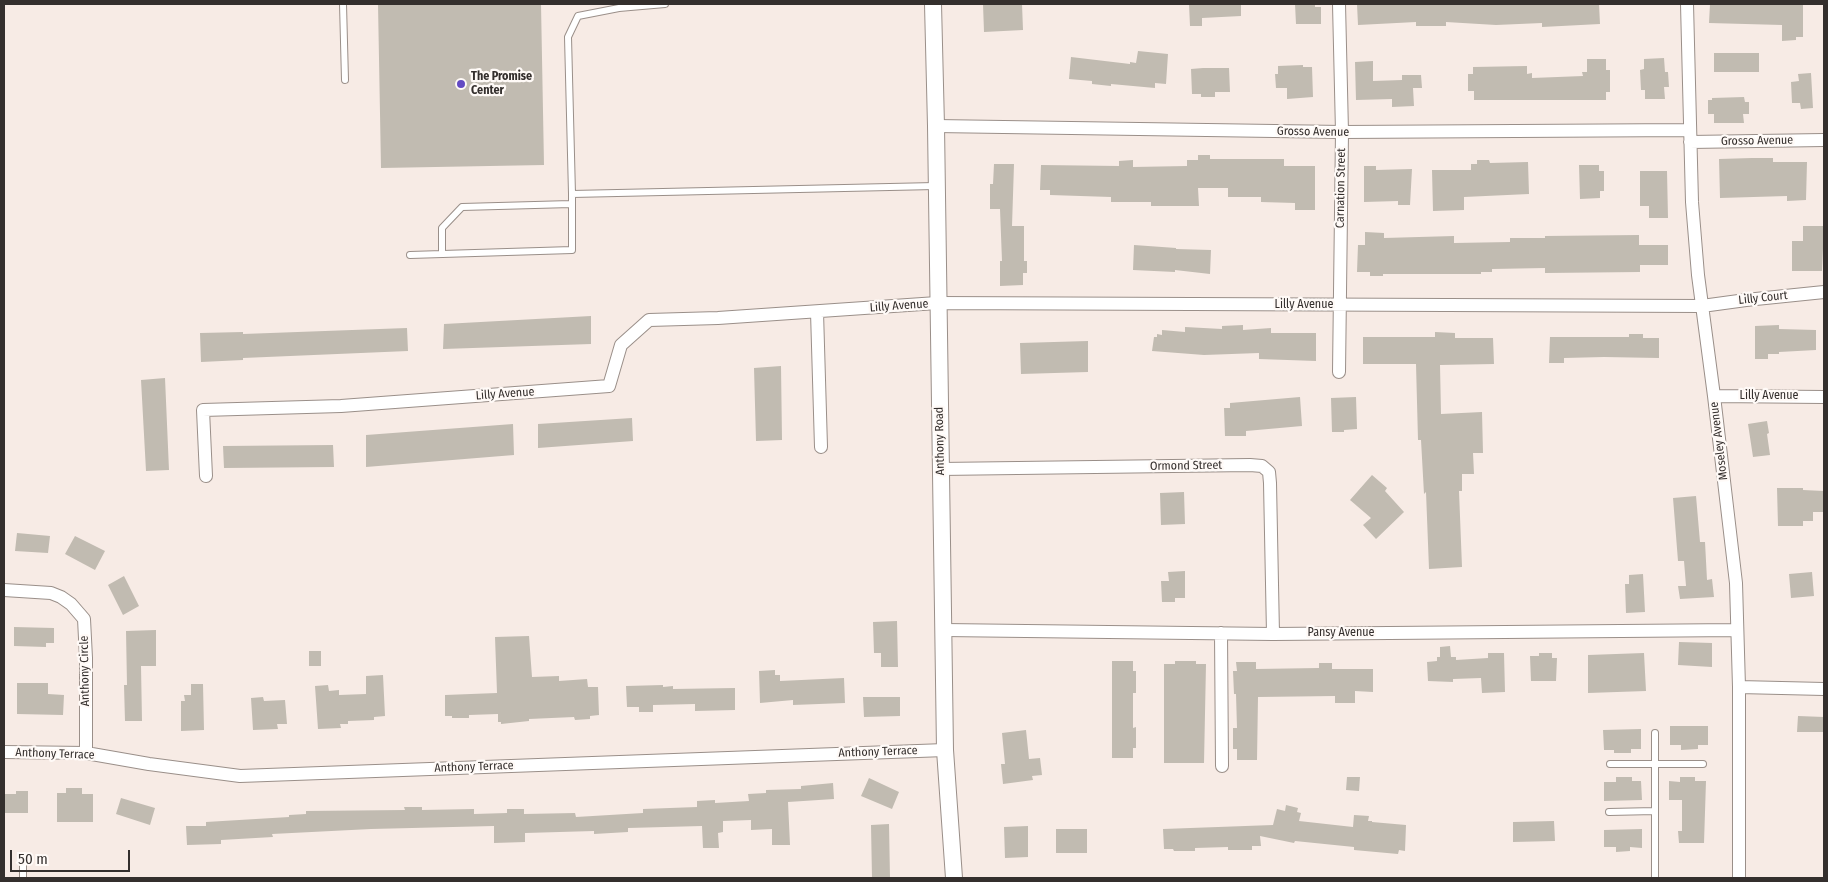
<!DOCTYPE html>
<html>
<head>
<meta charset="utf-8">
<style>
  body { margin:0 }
  #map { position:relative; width:1828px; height:882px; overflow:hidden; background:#f7ebe5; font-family:"Fira Sans Condensed",sans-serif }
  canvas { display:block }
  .frame { position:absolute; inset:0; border:5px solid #342f2d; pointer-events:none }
  .scale { position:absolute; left:10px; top:850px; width:120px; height:22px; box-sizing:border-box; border:2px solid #342f2d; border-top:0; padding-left:6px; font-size:15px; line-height:18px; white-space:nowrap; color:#342f2d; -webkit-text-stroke:4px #fffaf7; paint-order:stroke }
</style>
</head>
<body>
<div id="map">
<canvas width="1828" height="882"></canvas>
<div class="frame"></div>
<div class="scale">50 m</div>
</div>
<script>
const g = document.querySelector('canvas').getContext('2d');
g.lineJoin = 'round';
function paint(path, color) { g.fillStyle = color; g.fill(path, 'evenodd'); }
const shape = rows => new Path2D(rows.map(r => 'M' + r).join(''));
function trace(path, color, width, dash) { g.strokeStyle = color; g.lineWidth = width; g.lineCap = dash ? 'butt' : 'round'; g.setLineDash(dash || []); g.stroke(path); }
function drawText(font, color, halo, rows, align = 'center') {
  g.font = font + ' "Fira Sans Condensed",sans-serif'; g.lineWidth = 4.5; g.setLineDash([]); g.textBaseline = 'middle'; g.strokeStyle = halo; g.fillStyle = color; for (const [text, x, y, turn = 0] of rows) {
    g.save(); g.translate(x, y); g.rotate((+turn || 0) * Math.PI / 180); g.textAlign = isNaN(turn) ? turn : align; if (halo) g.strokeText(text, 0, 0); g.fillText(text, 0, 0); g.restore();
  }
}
paint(shape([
  [378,4,541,4,544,165,381,168],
  [983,4,1022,4,1023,30,984,32],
  [1189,4,1241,4,1241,16,1202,18,1202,26,1190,26],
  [1295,4,1315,4,1315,7,1321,7,1321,24,1296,24],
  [1357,4,1599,4,1600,24,1542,27,1542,23,1496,25,1446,22,1446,26,1416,26,1416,22,1358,25],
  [1710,4,1803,4,1803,37,1796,37,1796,40,1782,41,1782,25,1709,23],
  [1138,51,1168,54,1166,84,1155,83,1155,88,1111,84,1111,86,1092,84,1092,81,1069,79,1071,57,1130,64,1130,62,1136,63],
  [1714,53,1759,53,1759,72,1714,72],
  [1664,58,1665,72,1668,72,1669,87,1664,87,1665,99,1645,99,1645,90,1641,90,1640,70,1644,69,1644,59],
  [1587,59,1606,59,1606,70,1610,70,1610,92,1606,92,1606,100,1474,100,1474,91,1468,91,1468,74,1473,74,1473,67,1527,66,1527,74,1532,73,1532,78,1583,76,1582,72,1587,72],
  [1373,61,1373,81,1402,80,1402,75,1421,75,1422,88,1413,88,1414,106,1392,107,1392,99,1356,100,1355,62],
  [1303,65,1303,67,1312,67,1313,97,1287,99,1287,88,1276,88,1275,74,1278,74,1278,66],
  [1203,68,1229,68,1230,92,1215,92,1215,97,1201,97,1201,94,1192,94,1191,69],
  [1811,73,1813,108,1801,109,1800,103,1792,103,1791,82,1799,81,1798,74],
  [1744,97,1745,102,1749,102,1749,114,1743,114,1744,123,1714,123,1714,114,1708,114,1708,100,1712,100,1712,98],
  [1198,155,1210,155,1210,159,1284,159,1284,166,1315,166,1315,210,1295,210,1295,203,1261,202,1261,197,1228,197,1228,188,1198,188,1199,206,1151,206,1151,202,1111,202,1111,197,1050,195,1050,190,1040,190,1041,165,1119,166,1119,161,1133,160,1133,167,1187,166,1187,160,1198,160],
  [1752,158,1773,158,1773,162,1807,162,1806,200,1787,201,1787,196,1720,198,1719,159],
  [1477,160,1489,160,1490,163,1528,162,1529,194,1464,197,1464,210,1433,211,1432,170,1471,170,1471,164,1477,164],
  [994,164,1014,164,1012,226,1024,226,1024,261,1027,261,1027,273,1023,273,1023,285,1000,286,1000,261,1002,261,1000,209,990,209,990,184,993,184],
  [1579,165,1599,165,1599,171,1604,171,1604,191,1600,191,1600,198,1580,199],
  [1364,166,1376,166,1376,170,1412,169,1410,205,1398,205,1398,201,1364,202],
  [1640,171,1667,171,1668,218,1649,218,1649,206,1640,206],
  [1803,226,1824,226,1822,271,1792,271,1792,241,1803,241],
  [1365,232,1384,233,1384,238,1454,236,1454,243,1510,242,1510,238,1545,238,1545,236,1639,235,1639,245,1668,245,1668,265,1640,265,1640,272,1545,273,1545,268,1492,269,1492,272,1481,272,1481,274,1383,274,1383,276,1370,276,1370,272,1357,272,1358,245,1365,245],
  [1134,245,1176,248,1176,249,1211,250,1210,274,1175,270,1175,272,1133,270],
  [591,316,591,344,443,349,444,324],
  [1243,325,1243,330,1271,328,1271,333,1316,333,1316,361,1259,359,1259,353,1204,355,1152,351,1154,337,1157,337,1157,334,1162,335,1162,330,1185,332,1185,327,1222,329,1222,326],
  [1779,325,1779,329,1816,330,1816,350,1779,352,1779,354,1768,354,1768,359,1755,359,1755,326],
  [407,328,408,351,243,358,243,360,201,362,200,333,243,332,243,334],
  [1435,332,1455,333,1455,338,1493,338,1494,364,1440,365,1441,414,1482,412,1483,453,1473,453,1474,474,1462,474,1462,491,1459,491,1462,567,1429,569,1426,492,1424,494,1421,440,1418,440,1416,364,1363,364,1363,337,1435,337],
  [1629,334,1643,334,1643,338,1659,338,1659,358,1604,357,1564,358,1564,363,1549,363,1550,337,1629,337],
  [1088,341,1088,372,1021,374,1020,343],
  [781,366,782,440,756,441,754,368],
  [165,378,169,470,146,471,141,380],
  [1300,397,1302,426,1246,431,1246,436,1225,436,1224,408,1230,408,1230,403],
  [1356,397,1357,429,1344,430,1344,432,1332,432,1331,398],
  [632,418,633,441,538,448,538,424],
  [1767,421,1769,433,1767,434,1770,455,1753,457,1748,424],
  [513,424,514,455,366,467,366,435],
  [333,445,334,467,224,468,223,446],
  [1372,475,1387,488,1385,491,1404,512,1376,539,1363,525,1371,518,1350,500],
  [1777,488,1803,488,1803,490,1824,491,1824,512,1813,512,1813,521,1803,521,1803,526,1778,526],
  [1184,492,1185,524,1161,525,1160,493],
  [1696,496,1700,542,1705,542,1707,580,1712,579,1714,597,1680,599,1678,586,1686,586,1684,561,1678,561,1673,498],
  [17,533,50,536,48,553,15,551],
  [75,536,105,551,95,570,65,554],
  [1185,571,1185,598,1175,598,1175,602,1162,602,1161,581,1169,581,1168,572],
  [1812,572,1814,596,1791,598,1789,574],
  [1643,574,1645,612,1626,613,1625,584,1629,584,1629,575],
  [124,576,139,606,123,615,108,585],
  [897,621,898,667,881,667,881,653,874,653,873,622],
  [14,627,54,628,54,643,46,643,46,647,14,646],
  [156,630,156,666,141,666,142,721,125,721,124,685,127,685,126,631],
  [529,636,532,677,559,676,559,681,587,679,588,687,598,687,599,715,590,716,590,719,575,720,574,717,529,719,529,721,501,724,501,722,498,722,498,714,469,715,469,718,452,718,452,716,445,716,445,695,497,693,495,637],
  [1679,642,1712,643,1712,667,1678,665],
  [1450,646,1451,657,1456,657,1456,660,1488,658,1488,653,1504,653,1505,692,1482,693,1481,678,1453,679,1453,682,1428,681,1427,662,1437,661,1437,657,1440,657,1440,647],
  [309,651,321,651,321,666,309,666],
  [1539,653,1552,653,1552,658,1557,658,1556,681,1531,681,1530,656,1539,656],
  [1644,653,1646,691,1588,693,1588,655],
  [1112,661,1133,661,1133,671,1136,671,1136,693,1133,693,1133,728,1136,727,1136,748,1133,748,1133,758,1112,758],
  [1175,661,1196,661,1196,664,1206,664,1204,763,1164,763,1164,664,1175,664],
  [1236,662,1256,662,1256,669,1319,668,1319,663,1332,663,1332,669,1373,669,1373,692,1355,691,1355,703,1335,703,1335,696,1258,697,1257,760,1237,760,1237,749,1233,749,1233,728,1237,728,1236,694,1234,694,1233,671,1237,671],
  [775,670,775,675,780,675,780,681,844,678,845,703,793,705,793,700,760,703,759,671],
  [383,675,385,716,374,717,374,720,348,721,348,724,340,724,341,728,318,729,315,686,328,685,329,691,339,690,339,695,366,694,366,676],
  [17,683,48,683,48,694,64,695,63,715,17,714],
  [191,684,203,684,204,730,181,731,181,701,185,701,184,695,191,695],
  [663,685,663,687,673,686,673,689,735,688,735,710,695,711,695,704,653,705,653,712,639,712,639,707,627,707,626,686],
  [263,697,264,701,285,700,287,724,277,724,278,729,253,730,251,698],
  [863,697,900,697,900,716,864,717],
  [1798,716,1824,717,1824,732,1797,732],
  [1670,726,1708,726,1708,745,1698,745,1698,749,1681,750,1681,745,1670,745],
  [1641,729,1641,749,1631,749,1631,753,1614,753,1614,750,1604,750,1603,730],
  [1026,730,1029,759,1040,758,1042,775,1032,776,1033,780,1003,784,1001,764,1005,764,1002,733],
  [1347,777,1360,777,1359,791,1346,790],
  [1616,777,1632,777,1632,781,1641,781,1642,800,1604,801,1604,782,1616,782],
  [1680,777,1695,777,1695,781,1706,781,1704,843,1679,843,1678,831,1682,831,1682,800,1669,800,1669,781,1680,782],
  [869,778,899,792,892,809,861,796],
  [833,783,834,799,788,802,790,845,772,845,772,829,751,830,751,820,723,821,723,832,718,833,719,848,703,848,702,826,628,828,628,832,594,834,594,831,525,833,525,842,494,843,494,826,371,829,272,834,273,837,221,840,221,844,187,845,186,826,206,826,206,822,289,817,289,815,306,814,306,811,405,810,404,807,422,807,422,810,474,809,474,814,507,813,507,809,524,809,524,814,575,813,576,817,643,813,643,809,697,807,697,801,715,800,715,803,749,801,748,794,766,793,766,790,801,789,801,786],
  [66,788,82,788,82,794,93,794,93,822,57,822,57,793,66,793],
  [16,791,28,791,28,813,4,813,4,794,16,794],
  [121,798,155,808,150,825,116,814],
  [1286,805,1298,808,1297,812,1301,813,1299,821,1353,827,1354,815,1369,816,1368,821,1372,821,1372,822,1406,825,1405,851,1399,850,1398,854,1354,850,1354,847,1295,841,1294,843,1260,836,1261,846,1252,846,1252,850,1228,850,1228,847,1195,848,1195,851,1174,851,1173,849,1164,849,1163,829,1273,825,1277,809,1285,811],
  [1554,821,1555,841,1513,842,1513,822],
  [889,824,890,878,872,878,871,825],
  [1028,826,1028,857,1005,858,1004,827],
  [1056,829,1087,829,1087,853,1056,853],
  [1642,829,1642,848,1630,847,1630,851,1616,852,1616,847,1604,847,1604,830]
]), '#c1bbb1');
const service = shape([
  [343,4,345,80],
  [665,4,619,8,578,16,568,37,572,194,935,186],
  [442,254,442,228,462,207,571,204],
  [410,255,572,250,572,194],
  [1610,764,1655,764,1655,733],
  [1609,812,1655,811],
  [23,863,23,878],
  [1655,878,1655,764,1703,764]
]);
const minor = shape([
  [1687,4,1692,202,1698,275,1714,396,1736,583,1739,687,1739,878],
  [936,126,1342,132,1689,130],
  [1690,142,1824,140],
  [817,312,821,447],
  [1339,372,1342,132,1339,4],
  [1714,396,1824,397],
  [940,469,1250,465,1262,466,1269,472,1270,483,1273,634],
  [206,476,203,410,341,406,609,386,621,345,649,320,718,318,937,303,1702,306,1746,300,1824,292],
  [4,590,51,593,61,597,71,604,84,619,86,658,86,753],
  [944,630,1273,634,1737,630],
  [1221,633,1222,766],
  [1739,687,1824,689],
  [4,752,86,753,149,764,240,776,945,750]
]);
const tertiary = shape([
  [933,4,936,126,945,750,954,878]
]);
trace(service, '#9a8f89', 8);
trace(minor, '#9a8f89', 14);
trace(tertiary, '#9a8f89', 18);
trace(service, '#fff', 6);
trace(minor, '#fff', 12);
trace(tertiary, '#fff', 16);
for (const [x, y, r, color] of [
  [461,84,5,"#634ac3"]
]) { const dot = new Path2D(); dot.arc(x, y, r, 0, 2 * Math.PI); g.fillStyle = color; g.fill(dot); trace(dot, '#fffaf7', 2); }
drawText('bold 12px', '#342f2d', '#fffaf7', [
  ["The Promise",471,77],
  ["Center",471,91]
], 'left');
drawText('12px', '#342f2d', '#fffaf7', [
  ["Grosso Avenue",1313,132,1],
  ["Grosso Avenue",1757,141,-1],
  ["Carnation Street",1341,188,-89],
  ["Lilly Court",1763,298,-6],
  ["Lilly Avenue",1304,305],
  ["Lilly Avenue",899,306,-4],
  ["Lilly Avenue",505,394,-4],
  ["Lilly Avenue",1769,396],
  ["Anthony Road",940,441,-91],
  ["Moseley Avenue",1719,441,-97],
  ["Ormond Street",1186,466,-1],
  ["Pansy Avenue",1341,633],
  ["Anthony Circle",85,671,-91],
  ["Anthony Terrace",878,752,-2],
  ["Anthony Terrace",55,754,2],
  ["Anthony Terrace",474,767,-2]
]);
</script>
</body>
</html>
